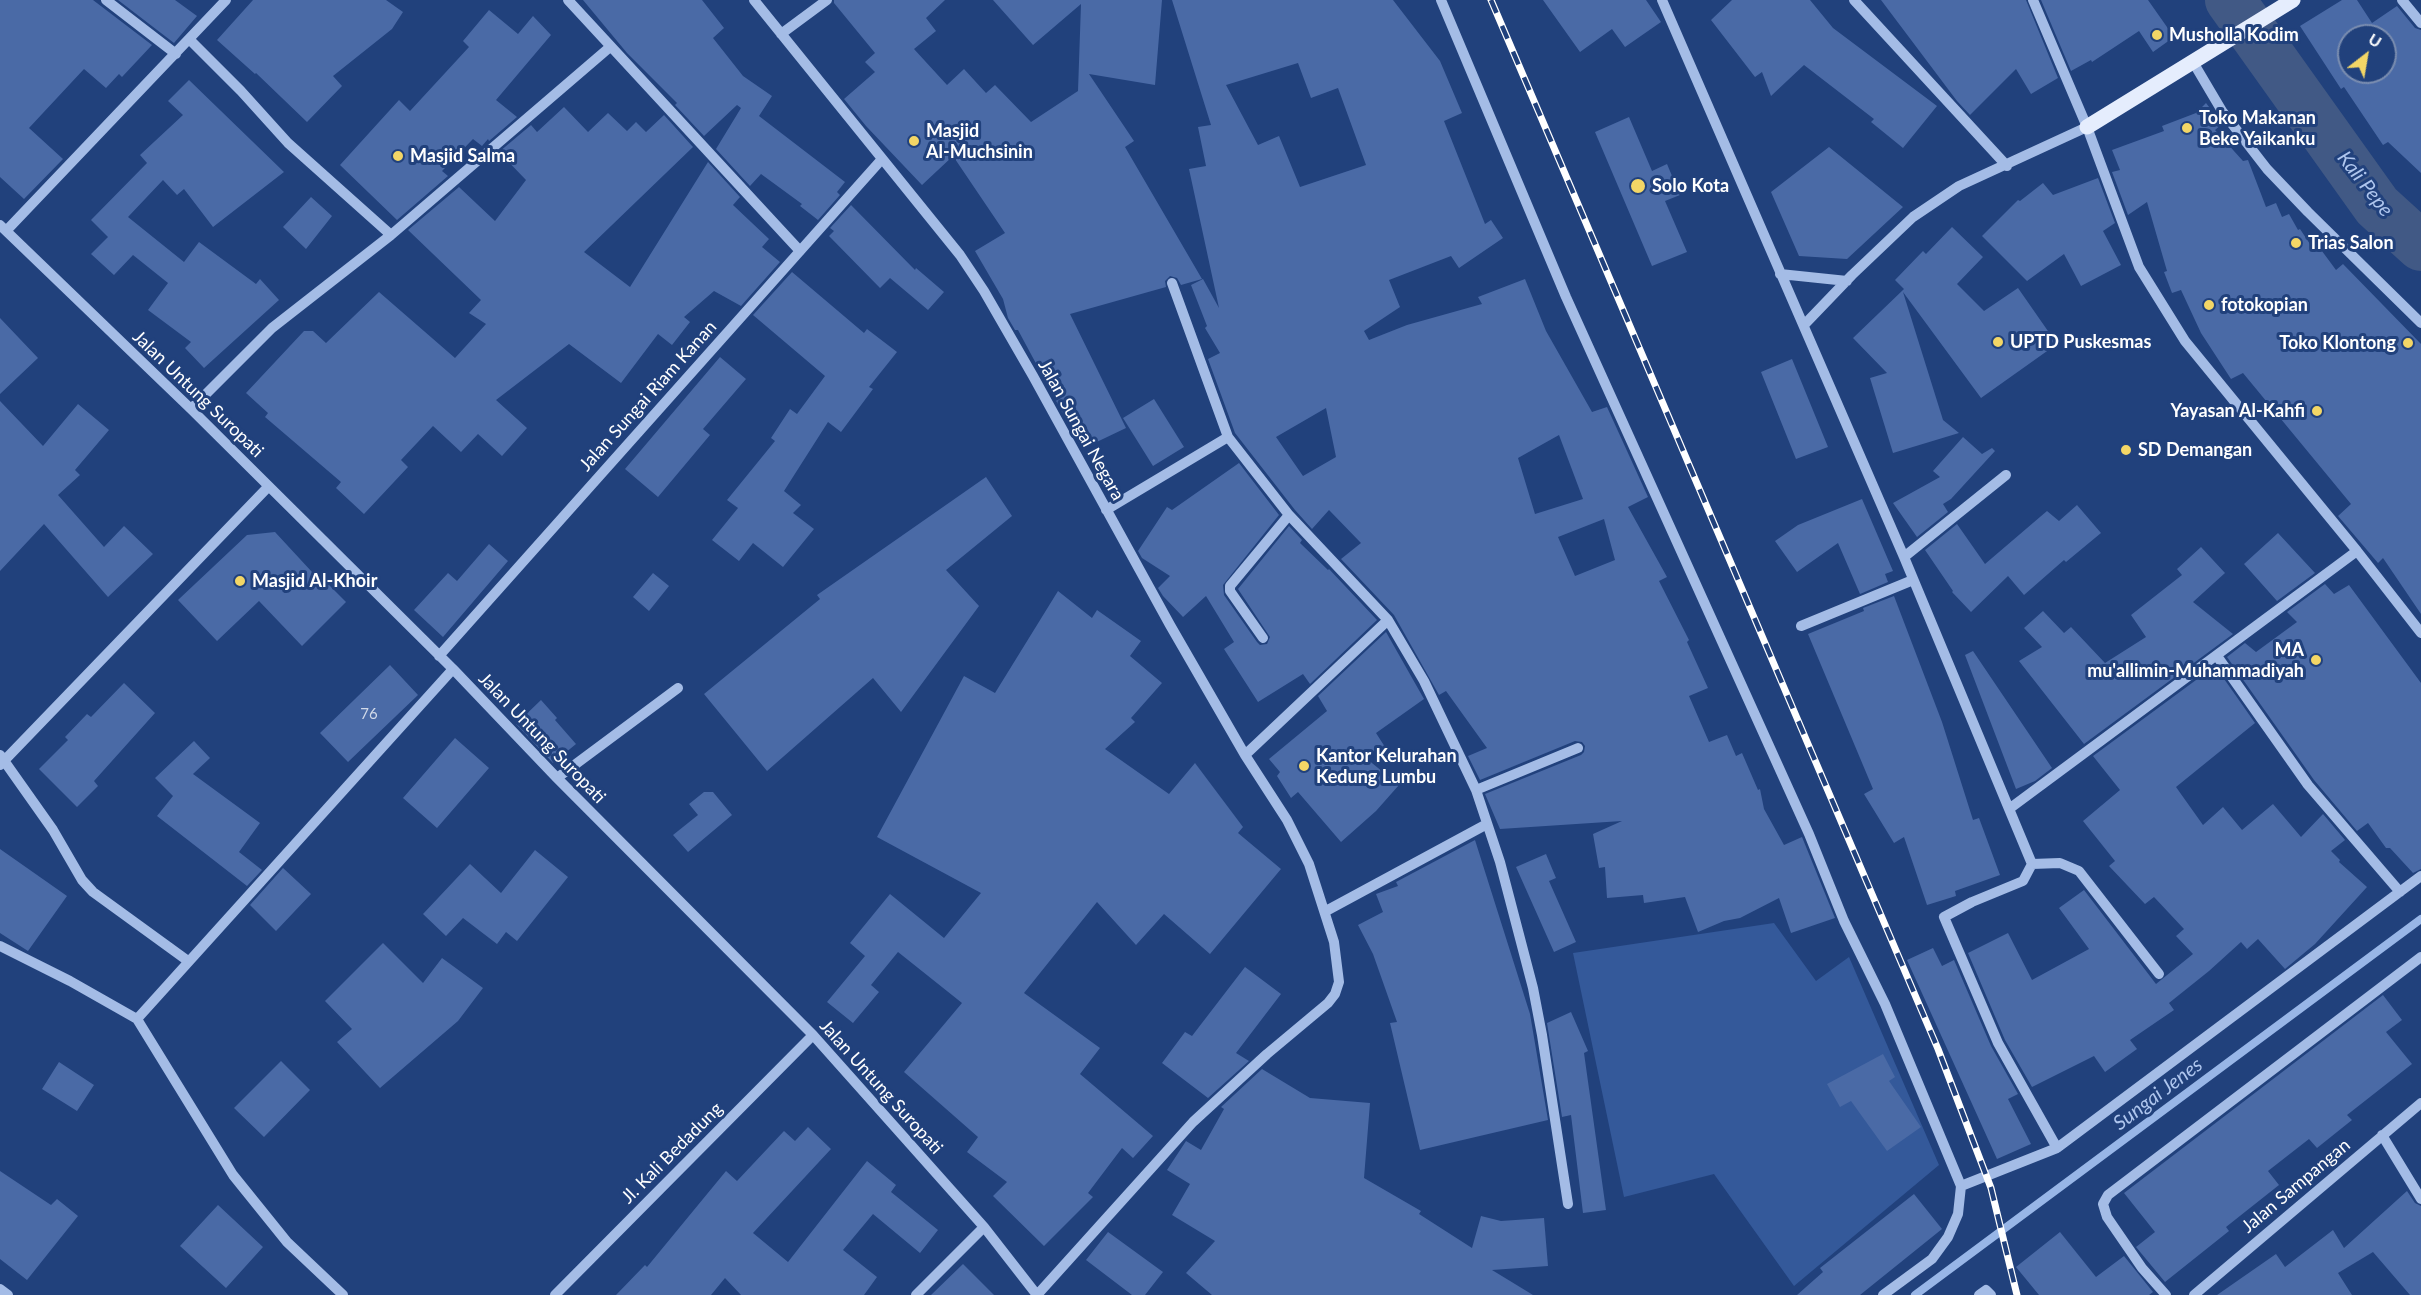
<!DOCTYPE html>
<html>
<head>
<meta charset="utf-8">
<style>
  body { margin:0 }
  #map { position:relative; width:2421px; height:1295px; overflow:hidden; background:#21417c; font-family:Lato,sans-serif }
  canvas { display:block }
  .north { position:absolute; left:2337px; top:24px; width:60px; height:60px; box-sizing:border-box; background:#21417c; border:2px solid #7a8db0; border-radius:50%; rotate:31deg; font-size:16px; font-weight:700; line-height:24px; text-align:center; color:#fff }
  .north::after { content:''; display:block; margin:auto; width:21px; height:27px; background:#f3d666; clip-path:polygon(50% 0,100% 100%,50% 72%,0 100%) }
</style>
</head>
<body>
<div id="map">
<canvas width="2421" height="1295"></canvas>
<div class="north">U</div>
</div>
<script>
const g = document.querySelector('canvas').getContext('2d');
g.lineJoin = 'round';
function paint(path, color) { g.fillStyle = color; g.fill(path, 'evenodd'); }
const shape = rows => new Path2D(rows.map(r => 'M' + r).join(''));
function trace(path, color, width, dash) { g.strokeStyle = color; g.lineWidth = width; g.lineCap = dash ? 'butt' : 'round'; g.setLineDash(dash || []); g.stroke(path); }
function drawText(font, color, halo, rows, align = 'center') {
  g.font = font + ' Lato,sans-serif'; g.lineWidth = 6; g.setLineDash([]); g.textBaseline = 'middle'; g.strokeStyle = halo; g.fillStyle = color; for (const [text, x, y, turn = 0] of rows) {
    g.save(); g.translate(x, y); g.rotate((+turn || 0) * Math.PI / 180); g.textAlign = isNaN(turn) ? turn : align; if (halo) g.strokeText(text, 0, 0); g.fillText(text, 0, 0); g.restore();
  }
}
paint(shape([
  [1774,923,1816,981,1849,957,1939,1165,1794,1286,1714,1174,1624,1197,1573,953]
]), '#34599a');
trace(shape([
  [1915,1295,2421,919]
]), '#98b6e7', 8);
trace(shape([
  [2230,0,2377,206,2421,246]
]), '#415985', 50);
paint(shape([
  [0,0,93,0,152,45,122,77,119,74,106,88,84,69,29,128,63,159,24,199,0,177],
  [118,0,175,0,197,16,174,43],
  [253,0,386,0,403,12,392,29,333,76,342,86,307,122,256,73,255,74,217,40],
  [583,0,702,0,724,28,713,38,743,76,772,96,759,116,845,182,837,192,840,195,818,220,800,206,802,204,761,174,750,186,716,149,741,108,737,105,704,136,675,105,677,103,627,53],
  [834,0,945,0,926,18,936,31,914,49,947,85,964,69,986,93,995,85,1031,122,1078,91,1081,4,1033,45,993,0,1162,0,1155,85,1089,74,1134,141,1125,147,1202,279,1181,285,1177,278,1170,276,1165,281,1166,287,1070,314,1126,428,1082,449,1018,330,1015,330,1008,318,1003,299,975,251,1005,233,953,156,922,185,866,126,844,99,875,72,865,62,875,53,834,3],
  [1172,0,1393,0,1440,61,1462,113,1444,121,1485,224,1491,220,1503,238,1459,268,1451,256,1389,280,1400,307,1364,331,1369,340,1407,325,1482,304,1478,297,1525,279,1546,331,1592,412,1607,407,1648,497,1628,507,1667,577,1659,581,1689,640,1687,642,1708,688,1689,696,1709,742,1727,735,1736,756,1742,753,1758,790,1760,789,1764,809,1784,845,1802,837,1835,918,1791,933,1779,898,1740,918,1724,921,1698,932,1685,897,1644,903,1643,895,1607,898,1605,867,1599,868,1593,834,1622,821,1500,829,1485,794,1581,755,1584,752,1585,746,1582,742,1575,741,1480,780,1468,756,1487,748,1446,691,1439,695,1394,615,1341,559,1361,543,1329,510,1312,529,1295,510,1235,433,1208,359,1220,353,1205,328,1207,326,1191,285,1203,279,1219,308,1189,169,1206,166,1198,127,1211,125],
  [1298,63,1311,98,1338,88,1366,165,1300,187,1279,136,1258,145,1226,85],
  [1326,408,1336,457,1303,476,1276,437],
  [1559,435,1583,499,1535,514,1518,458],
  [1604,519,1615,560,1575,576,1558,537],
  [1543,0,1646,0,1661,22,1625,47,1612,29,1580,52],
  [1732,0,1810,0,1833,28,1937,106,1903,148,1871,122,1874,119,1804,65,1771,96,1762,72,1755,77,1711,20],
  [1881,0,2026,0,2058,78,2031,94,2016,69,1970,115,1957,101],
  [2041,0,2148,0,2174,37,2153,52,2139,31,2092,62,2091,60,2071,71],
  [2342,0,2357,0,2372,23,2397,6,2415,28,2421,30,2421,173,2388,142,2383,145,2344,87,2341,89,2300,26],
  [2349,36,2385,36,2385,72,2349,72],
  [489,10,518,34,533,16,551,35,496,100,517,117,489,141,488,139,482,146,473,139,442,171,448,176,397,220,340,165,399,100,410,111,469,47,463,41],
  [189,80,284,172,213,227,184,189,177,195,163,180,128,217,184,262,199,242,256,284,260,279,279,300,204,368,185,348,191,342,148,310,168,283,133,255,114,275,91,254,108,237,91,220,147,163,140,155,183,115,168,101],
  [2206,103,2222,124,2215,130,2243,161,2248,160,2266,207,2276,203,2282,217,2289,214,2298,230,2300,229,2314,250,2319,247,2336,270,2343,264,2421,344,2421,614,2383,558,2378,563,2338,516,2351,504,2243,373,2231,379,2201,333,2181,290,2172,293,2164,272,2167,271,2147,202,2128,215,2112,172,2120,170,2112,150,2164,131,2162,126,2196,113],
  [564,107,588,132,608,113,627,131,636,122,646,132,664,115,693,147,584,252,630,287,708,162,740,197,733,205,769,239,762,247,780,262,741,306,714,291,684,317,690,322,672,345,658,334,621,383,569,344,496,400,527,428,502,456,478,434,461,452,433,426,401,460,408,467,364,514,336,488,341,482,265,417,268,413,246,393,304,331,313,331,326,343,379,292,455,358,486,324,469,313,481,300,408,230,459,187,495,221,526,180,499,152,531,125,537,132],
  [1629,117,1652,171,1667,164,1680,195,1665,201,1687,252,1652,266,1595,132],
  [1829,147,1903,207,1847,259,1799,256,1771,192],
  [2098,178,2115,223,2103,231,2121,265,2081,286,2064,254,2027,281,1982,236,2018,200,2020,201,2043,183,2053,195],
  [311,197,332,216,306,249,283,227],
  [851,205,915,270,916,268,944,292,928,310,890,278,880,288,829,236,834,231,830,228],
  [1952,227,1983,257,1957,284,1984,311,2018,288,2057,344,1981,398,1903,292,1943,420,1959,433,1893,453,1870,378,1887,373,1853,338,1904,289,1895,280,1923,251,1926,254],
  [792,272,864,333,867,329,897,352,869,387,873,389,841,432,828,422,784,491,801,505,793,513,814,529,783,567,753,543,739,561,712,540,738,508,727,500,775,441,771,438,790,409,797,414,825,376,753,315],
  [0,318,38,358,0,394],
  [720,357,746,379,703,429,710,435,658,497,625,469],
  [1792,359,1828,447,1796,459,1761,372],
  [1154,399,1184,447,1153,466,1123,418],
  [0,401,43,446,78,404,109,430,75,470,80,475,58,495,104,547,124,526,153,554,108,597,44,524,0,571],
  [1963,437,1982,454,1992,448,1995,451,1951,499,1943,504,1948,512,1917,537,1893,503,1940,477,1933,471],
  [1239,463,1279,515,1223,585,1224,595,1257,642,1260,645,1267,644,1270,637,1238,589,1289,526,1302,540,1300,543,1328,570,1329,569,1377,620,1310,684,1303,674,1258,702,1224,649,1234,642,1206,596,1183,617,1163,596,1158,588,1170,576,1142,558,1138,551,1167,507,1172,510],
  [986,477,1012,516,946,570,979,606,901,712,873,678,767,771,704,694,820,599,817,595],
  [1862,499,1893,571,1885,574,1888,582,1860,594,1838,543,1797,572,1775,541,1798,525],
  [2077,505,2101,533,2066,562,2064,560,2024,595,2008,576,1971,612,1952,592,1953,591,1925,550,1957,524,1985,564,2047,511,2059,521],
  [275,532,324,585,326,582,346,602,302,646,259,601,217,641,178,600,247,535],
  [2278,533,2315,573,2277,601,2244,564],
  [489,544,508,561,443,637,414,610,448,573,457,581],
  [2201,547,2225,573,2193,602,2233,634,2084,744,2019,661,2042,647,2024,628,2043,611,2064,633,2071,627,2105,663,2146,637,2131,615,2182,575,2177,569],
  [653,573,669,586,649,611,633,597],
  [2325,584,2334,594,2349,585,2421,683,2421,869,2413,873,2390,848,2386,848,2368,823,2357,831,2314,780,2227,657,2245,643,2256,652,2297,622,2287,612],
  [1058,591,1092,618,1097,610,1141,641,1130,656,1162,683,1131,718,1135,722,1105,749,1169,794,1195,763,1243,827,1238,833,1281,869,1210,954,1164,914,1136,945,1097,902,1024,993,1100,1048,1080,1074,1153,1136,1133,1158,1122,1148,1088,1193,1093,1197,1044,1246,993,1196,1007,1182,967,1152,978,1137,904,1072,962,1003,898,952,871,985,879,992,853,1023,827,1002,865,956,850,943,890,894,944,938,981,893,877,837,964,676,995,693],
  [1894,596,1942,722,1973,820,1979,818,2000,875,1955,891,1956,896,1927,905,1904,837,1894,843,1864,794,1873,789,1808,634,1864,611,1863,608],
  [1386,632,1424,699,1376,733,1385,747,1367,759,1399,785,1376,811,1341,842,1298,792,1291,798,1277,776,1280,772,1269,759,1327,711,1318,696],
  [1973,651,2052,768,2035,781,2016,789,1965,655],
  [390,665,418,695,348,762,320,733],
  [2215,666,2255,723,2176,787,2203,825,2223,807,2242,830,2273,804,2301,837,2323,814,2345,840,2331,851,2340,860,2339,862,2367,887,2315,944,2285,969,2258,939,2247,949,2241,942,2209,971,2169,1003,2174,1010,2130,1040,2137,1049,2105,1072,2094,1056,2032,1087,2005,1040,1968,953,2008,933,2032,980,2089,949,2059,908,2084,890,2156,984,2193,954,2176,936,2184,929,2154,897,2145,904,2109,866,2115,861,2083,821,2120,790,2093,756],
  [124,683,155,713,94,781,98,786,77,807,39,769,68,740,65,737,87,714,91,717],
  [541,700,557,718,555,720,576,744,553,763,516,724],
  [455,738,489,768,437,828,403,798],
  [194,741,210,758,193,774,260,823,239,852,262,870,247,886,157,816,173,796,155,778],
  [704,792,713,792,732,815,688,852,673,835,698,815,689,804],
  [1475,840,1530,1014,1548,1120,1420,1150,1390,1023,1397,1022,1373,954,1358,925,1383,912,1376,894,1398,886,1396,882],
  [0,849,67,896,28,951,0,933],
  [535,850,568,877,517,941,506,932,497,944,463,918,446,936,423,914,470,864,501,893],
  [1546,854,1556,878,1549,881,1576,942,1554,952,1516,867],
  [283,868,311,894,276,931,250,905],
  [383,943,423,983,442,958,483,988,458,1021,380,1088,337,1042,352,1029,325,1001],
  [1933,948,1942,966,1954,960,1991,1046,2018,1094,2008,1099,2031,1144,1997,1159,1907,960],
  [1245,967,1281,994,1236,1053,1249,1061,1208,1098,1162,1063,1185,1032,1192,1036],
  [2383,995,2402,1020,2386,1032,2412,1064,2347,1115,2352,1120,2317,1148,2309,1139,2268,1171,2279,1185,2226,1227,2229,1231,2165,1282,2136,1247,2155,1232,2124,1193],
  [1571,1012,1588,1051,1584,1053,1606,1210,1583,1213,1571,1115,1562,1117,1547,1023],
  [1883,1054,1895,1077,1889,1081,1921,1127,1887,1151,1851,1101,1840,1107,1827,1084],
  [281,1061,310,1090,264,1137,234,1108],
  [59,1062,94,1085,77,1111,42,1089],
  [1262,1069,1310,1098,1370,1103,1364,1178,1421,1211,1419,1214,1472,1248,1481,1216,1501,1221,1544,1218,1548,1266,1492,1270,1533,1295,1212,1295,1186,1273,1215,1241,1172,1215,1190,1184,1167,1170,1186,1141,1201,1150,1224,1109,1221,1107],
  [808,1127,831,1149,753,1233,788,1262,867,1161,896,1185,891,1192,938,1230,920,1253,873,1214,843,1250,877,1277,864,1295,741,1295,725,1278,711,1295,616,1295,645,1265,647,1267,726,1171,737,1181,784,1131,795,1141],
  [0,1171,51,1205,57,1199,78,1216,27,1280,0,1259],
  [2407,1191,2415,1203,2421,1206,2421,1295,2410,1295,2373,1252,2338,1273,2352,1295,2217,1295,2276,1254,2285,1267,2333,1230,2344,1248],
  [1914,1194,1942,1229,1860,1295,1797,1295,1823,1272,1820,1268],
  [218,1205,263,1247,226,1288,180,1246],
  [1108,1232,1163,1272,1145,1295,1132,1295,1086,1260],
  [2060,1232,2096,1277,2124,1256,2153,1292,2149,1295,2039,1295,2016,1267],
  [963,1264,994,1295,931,1295]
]), '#4a6aa6');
trace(shape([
  [106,0,176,54],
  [568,0,800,251],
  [754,0,960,255,984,291,1033,376,1170,625,1245,755,1287,820,1309,864,1334,942,1339,982,1335,994,1328,1003,1267,1054,1193,1122,1037,1295],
  [1441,0,1566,297,1809,834,1844,921,1885,1004,1961,1186,2057,1148,2421,876],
  [1662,0,1904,557,2032,864],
  [1854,0,2007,166],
  [2033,0,2087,127,2139,267,2185,341,2357,551,2421,633],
  [2402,0,2421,23],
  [781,34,827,0],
  [189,39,241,91,288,143,391,235],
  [2193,62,2222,111,2267,169,2308,212,2421,323],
  [0,225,191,409,453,669,557,778,813,1035,984,1227,1037,1295],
  [6,231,226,0],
  [1780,274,1847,281],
  [1172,283,1228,437],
  [1804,325,1852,275,1913,217,1959,186,2087,127],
  [191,409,272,328,391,235,610,47],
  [1106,510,1228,437,1289,515,1388,620,1424,681,1476,790,1500,862,1533,988,1542,1035,1568,1204],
  [1904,557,2006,475],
  [1801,626,1913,580],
  [1263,638,1230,591,1230,586,1289,515],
  [439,656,882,159],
  [2217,656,2308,785,2400,892],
  [0,755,53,830,82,880,93,892,188,961],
  [1245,755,1388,620],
  [0,765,268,487],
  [557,778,678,688],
  [1476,790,1578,748],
  [2009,809,2357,551],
  [2032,864,2023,881,1972,902,1944,917,1998,1043,2057,1148],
  [2032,864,2060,863,2079,871,2159,974],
  [1326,911,1487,824],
  [0,946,70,981,137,1019,233,1175,287,1242,343,1295],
  [137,1019,453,669],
  [2382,1135,2421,1199],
  [0,1289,8,1295],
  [555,1295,813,1035],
  [916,1295,984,1227],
  [1883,1295,1932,1259,1948,1237,1958,1214,1961,1186],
  [1979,1295,1986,1290,1991,1295],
  [2166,1295,2142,1268,2107,1217,2103,1204,2108,1195,2421,957],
  [2194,1295,2421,1103]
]), '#a4bce6', 10);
trace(shape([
  [2087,127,2293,0]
]), '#e5edfd', 15);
const rail = shape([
  [1491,0,1938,1049,1991,1188,2017,1295]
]);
trace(rail, '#fff', 7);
trace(rail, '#21417c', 4.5, [14]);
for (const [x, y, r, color] of [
  [2157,35,6,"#f3d666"],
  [2187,128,6,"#f3d666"],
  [914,141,6,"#f3d666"],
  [398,156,6,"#f3d666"],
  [1638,186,8,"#f3d666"],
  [2296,243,6,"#f3d666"],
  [2209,305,6,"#f3d666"],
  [1998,342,6,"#f3d666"],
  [2408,343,6,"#f3d666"],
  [2317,411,6,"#f3d666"],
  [2126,450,6,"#f3d666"],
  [240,581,6,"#f3d666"],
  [2316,660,6,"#f3d666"],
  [1304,766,6,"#f3d666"]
]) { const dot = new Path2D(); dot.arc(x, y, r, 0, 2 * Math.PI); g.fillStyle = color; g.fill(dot); trace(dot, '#21417c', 2); }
drawText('15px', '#d2dae9', null, [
  ["76",369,714]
]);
drawText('bold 18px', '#fff', '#21417c', [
  ["Musholla Kodim",2169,35],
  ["Toko Makanan",2199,118],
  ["Beke Yaikanku",2199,139],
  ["Masjid",926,131],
  ["Al-Muchsinin",926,152],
  ["Masjid Salma",410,156],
  ["Solo Kota",1652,186],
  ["Trias Salon",2308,243],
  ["fotokopian",2221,305],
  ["UPTD Puskesmas",2010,342],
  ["Toko Klontong",2396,343,"right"],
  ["Yayasan Al-Kahfi",2305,411,"right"],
  ["SD Demangan",2138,450],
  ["Masjid Al-Khoir",252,581],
  ["MA",2304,650,"right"],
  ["mu'allimin-Muhammadiyah",2304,671,"right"],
  ["Kantor Kelurahan",1316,756],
  ["Kedung Lumbu",1316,777]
], 'left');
drawText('18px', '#fff', '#21417c', [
  ["Jalan Untung Suropati",198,394,44],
  ["Jalan Sungai Riam Kanan",648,396,-48],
  ["Jalan Sungai Negara",1081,430,61],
  ["Jalan Untung Suropati",542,738,46],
  ["Jalan Untung Suropati",881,1087,48],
  ["Jl. Kali Bedadung",672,1153,-45],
  ["Jalan Sampangan",2296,1186,-40]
]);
drawText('italic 20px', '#afc6ee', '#21417c', [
  ["Kali Pepe",2365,184,52],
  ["Sungai Jenes",2158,1094,-37]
]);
</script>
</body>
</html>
